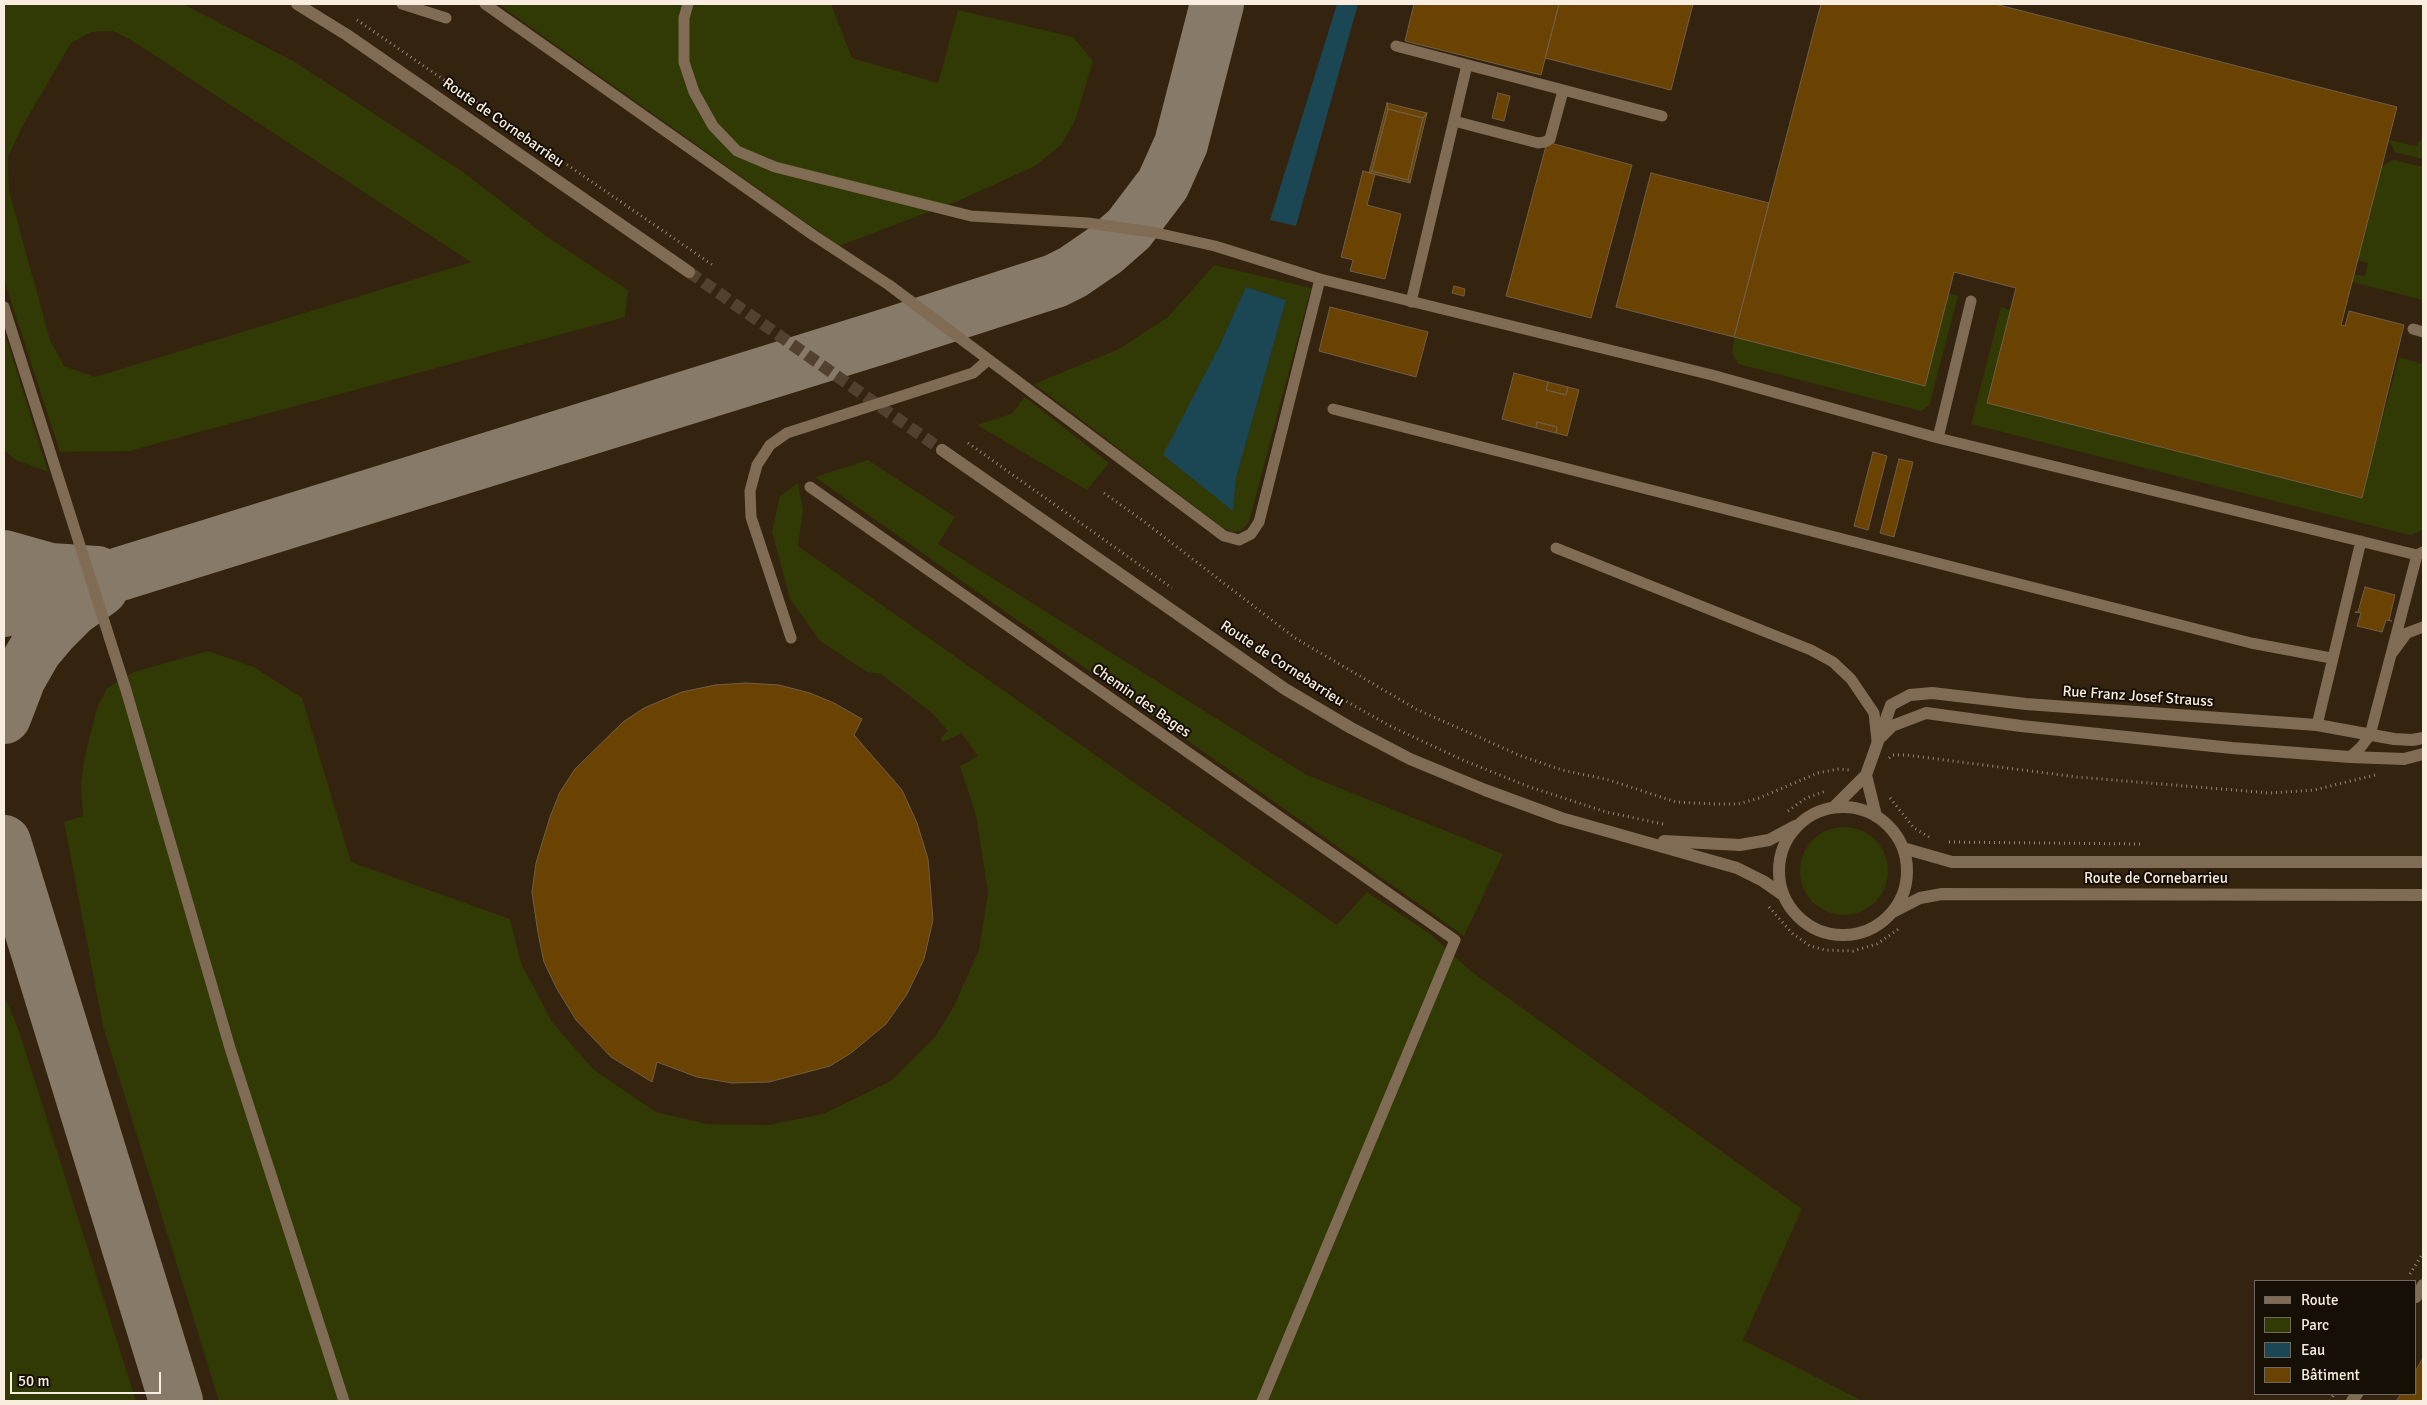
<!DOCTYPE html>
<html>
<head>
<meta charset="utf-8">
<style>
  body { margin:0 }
  #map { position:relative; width:2427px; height:1405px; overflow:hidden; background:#34230e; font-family:Signika,sans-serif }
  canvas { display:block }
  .frame { position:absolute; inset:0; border:5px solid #f9ede0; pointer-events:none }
  .legend { position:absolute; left:2254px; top:1280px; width:162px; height:115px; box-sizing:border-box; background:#160f06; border:1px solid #71685d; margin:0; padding:6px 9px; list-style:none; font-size:15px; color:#f9ede0 }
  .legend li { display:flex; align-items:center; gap:10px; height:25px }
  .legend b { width:25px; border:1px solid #71685d }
  .scale { position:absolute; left:10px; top:1372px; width:151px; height:22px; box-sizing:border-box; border:2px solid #f9ede0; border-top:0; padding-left:6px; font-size:15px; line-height:18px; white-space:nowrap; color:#f9ede0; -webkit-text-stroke:4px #160f06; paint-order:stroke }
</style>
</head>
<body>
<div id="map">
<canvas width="2427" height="1405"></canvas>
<div class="frame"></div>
<ul class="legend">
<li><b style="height:6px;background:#806c55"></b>Route</li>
<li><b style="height:14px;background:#313904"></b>Parc</li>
<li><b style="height:14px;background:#1b4654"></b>Eau</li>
<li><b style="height:14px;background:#6a4202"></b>Bâtiment</li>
</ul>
<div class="scale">50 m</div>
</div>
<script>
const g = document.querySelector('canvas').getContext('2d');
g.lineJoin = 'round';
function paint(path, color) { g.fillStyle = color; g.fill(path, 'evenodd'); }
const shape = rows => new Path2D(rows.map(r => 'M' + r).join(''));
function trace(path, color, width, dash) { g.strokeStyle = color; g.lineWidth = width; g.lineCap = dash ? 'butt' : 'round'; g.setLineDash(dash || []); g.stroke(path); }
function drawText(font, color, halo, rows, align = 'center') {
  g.font = font + ' Signika,sans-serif'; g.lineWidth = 4; g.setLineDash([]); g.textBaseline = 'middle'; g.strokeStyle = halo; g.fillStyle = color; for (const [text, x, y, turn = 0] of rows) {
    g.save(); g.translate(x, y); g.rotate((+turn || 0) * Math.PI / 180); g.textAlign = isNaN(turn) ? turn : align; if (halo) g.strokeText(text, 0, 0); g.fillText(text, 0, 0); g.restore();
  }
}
paint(shape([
  [4,4,183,4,295,62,463,172,546,236,628,290,625,317,129,451,60,452,4,280],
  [113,31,131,40,471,262,95,377,64,366,50,340,9,191,8,157,22,127,71,43,91,32],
  [498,4,831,4,852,58,938,83,958,10,1073,37,1093,61,1075,121,1061,145,1035,166,958,201,839,246],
  [2423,132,2423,159,2395,152,2389,140,2416,146,2421,140],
  [2394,160,2423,167,2423,300,2352,282,2354,274,2365,276,2368,263,2358,260,2382,166],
  [1214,265,1311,288,1249,522,1241,531,1232,532,1222,527,1034,384,1119,349,1168,317],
  [1246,287,1286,300,1236,478,1233,510,1218,349],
  [1948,293,1958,296,1929,406,1921,411,1738,364,1732,353,1734,337,1924,386],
  [2001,307,2010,310,1987,403,2361,498,2399,357,2423,364,2423,530,2411,535,2397,532,1971,424],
  [4,330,48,472,16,460,4,450],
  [1025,397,1109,463,1087,490,977,425,1011,414],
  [868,460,955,517,938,544,1305,774,1503,854,1464,936,815,477],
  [798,483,803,510,798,546,1337,925,1367,892,1429,933,1472,972,1802,1209,1743,1340,1863,1401,219,1401,103,1026,64,822,83,816,81,786,84,760,97,708,107,688,134,672,208,651,254,667,302,698,351,862,510,919,521,963,552,1022,594,1070,656,1112,707,1124,768,1125,823,1114,891,1081,935,1037,954,1006,979,950,988,893,976,815,960,766,978,756,961,733,943,742,940,738,948,731,931,712,881,674,867,672,819,640,790,599,772,532,780,496],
  '1800 871a44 44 0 1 1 88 0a44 44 0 1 1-88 0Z',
  [4,995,19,1031,136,1401,4,1401]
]), '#313904');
paint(shape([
  [1337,4,1358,4,1296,226,1270,220],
  [1246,287,1286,300,1236,478,1233,511,1163,455,1218,349]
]), '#1b4654');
trace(shape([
  [4,557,50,570,97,573],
  [4,610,885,336,1055,281,1073,272,1105,250,1129,229,1163,184,1181,144,1217,4],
  [4,717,19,678,35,650,51,631,73,609,101,589],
  [4,842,176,1401]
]), '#887a68', 54);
const building = shape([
  [1414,4,1559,4,1541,75,1405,41,1414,4],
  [1559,4,1693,4,1671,90,1545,58,1559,4],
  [1821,4,1995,4,2397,107,2341,325,2345,326,2349,311,2404,325,2362,498,1987,403,2016,288,1954,272,1925,386,1734,337,1821,4],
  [1498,93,1510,96,1504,121,1492,118,1498,93],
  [1387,103,1388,109,1372,171,1369,173,1387,103],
  [1387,103,1427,113,1423,118,1388,109,1387,103],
  [1388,109,1423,118,1408,180,1372,171,1388,109],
  [1427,113,1410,183,1408,180,1423,118,1427,113],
  [1547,142,1632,165,1591,318,1506,296,1547,142],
  [1363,171,1375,174,1367,205,1401,214,1385,279,1350,271,1353,260,1341,257,1363,171],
  [1372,171,1408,180,1410,183,1369,173,1372,171],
  [1651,173,1769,203,1734,337,1616,307,1651,173],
  [1454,286,1465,289,1464,296,1452,293,1454,286],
  [1330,307,1428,332,1416,377,1319,351,1330,307],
  [1514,373,1548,382,1546,390,1566,395,1568,387,1579,390,1567,436,1556,433,1557,427,1537,422,1536,428,1502,419,1514,373],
  [1548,382,1568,387,1566,395,1546,390,1548,382],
  [1537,422,1557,427,1556,433,1536,428,1537,422],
  [1873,452,1887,456,1868,530,1854,526,1873,452],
  [1899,459,1913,462,1894,537,1880,533,1899,459],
  [2365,587,2395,595,2389,620,2392,621,2386,620,2382,632,2357,626,2361,613,2355,612,2358,612,2365,587],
  [746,683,779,685,810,693,834,703,862,719,854,735,902,790,917,823,928,859,933,920,924,959,907,994,886,1024,851,1053,830,1066,769,1082,732,1083,697,1077,657,1062,652,1082,611,1057,576,1020,557,989,544,962,538,933,532,892,536,863,550,817,560,792,575,769,623,722,644,708,682,692,715,685,746,683],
  [2423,1358,2423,1401,2396,1401,2401,1394,2416,1394,2416,1370,2423,1358]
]);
paint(building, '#6a4202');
trace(building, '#715e47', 1);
trace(shape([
  [689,272,942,450]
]), '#52412e', 12, [12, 6]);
trace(shape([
  [357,20,714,266],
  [968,443,1172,588],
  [1104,493,1142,520,1295,638,1416,709,1521,756,1562,770,1609,780,1676,802,1714,804,1738,804,1759,798,1818,773,1839,769,1849,770],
  [1232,630,1310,681,1392,727,1465,761,1527,786,1606,812,1663,824],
  [1889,758,1893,755,1906,755,2077,777,2270,793,2314,790,2375,775],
  [1890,798,1914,828,1929,837],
  [1788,811,1806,798,1826,791],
  [1949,842,2140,844],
  [1769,907,1793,934,1810,946,1825,950,1853,951,1877,944,1900,928],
  [2410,1274,2423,1253],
  [2330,1401,2334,1394]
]), '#968776', 3, [1, 4]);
trace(shape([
  [402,4,446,18],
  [485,4,813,235,889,285,1224,536,1239,540,1251,534,1259,522,1320,279],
  [688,4,684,18,684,62,694,92,713,126,737,151,775,167,971,216,1088,223,1152,232,1215,246,1320,279,1712,375,1938,438,2417,555,2423,552],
  [1396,46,1662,116],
  [1454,121,1538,143,1545,142,1550,139,1563,91],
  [1411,302,1467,65],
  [4,307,126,690,230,1048,344,1401],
  [2413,329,2423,332],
  [1333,409,2251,643,2331,658],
  [1938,438,1971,301],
  [810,487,1455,940,1262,1401],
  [1556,548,1811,650,1833,662,1851,679,1874,713,1877,741],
  [791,638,751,517,750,491,757,465,770,445,787,433,973,373,988,360],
  [2393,652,2407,633,2423,627],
  [2317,725,2361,541],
  [2350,757,2361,747,2370,735,2417,555]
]), '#806c55', 11);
trace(shape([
  [2416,1297,2423,1285],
  [2352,1401,2357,1394]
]), '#806c55', 12);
trace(shape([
  [1881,737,1892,726,1926,713,2021,726,2232,748,2350,757,2404,759,2423,754],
  [1866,775,1876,816],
  [1834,807,1866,775,1891,705,1910,695,1932,693,2026,704,2317,725,2394,739,2412,740,2423,738]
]), '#806c55', 12);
trace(shape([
  [297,4,347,35,689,272],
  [942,450,1285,689,1351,728,1410,759,1485,790,1561,818,1737,868,1763,881,1783,895],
  '1779 871a64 64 0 1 1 128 0a64 64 0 1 1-128 0Z',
  [1664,841,1740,845,1769,840,1795,826],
  [1903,848,1952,862,2423,862],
  [1893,912,1920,898,1942,894,2423,895]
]), '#806c55', 12);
drawText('15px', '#f9ede0', '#160f06', [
  ["Route de Cornebarrieu",503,123,35],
  ["Route de Cornebarrieu",1282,664,33],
  ["Rue Franz Josef Strauss",2138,697,4],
  ["Chemin des Bages",1141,701,35],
  ["Route de Cornebarrieu",2156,879]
]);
</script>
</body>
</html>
